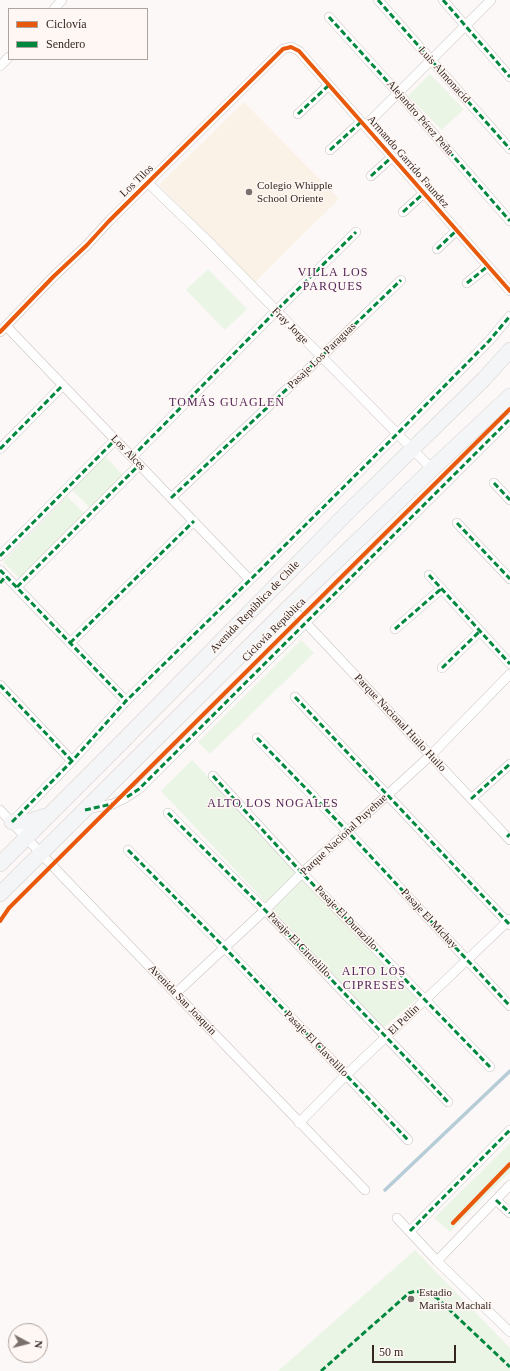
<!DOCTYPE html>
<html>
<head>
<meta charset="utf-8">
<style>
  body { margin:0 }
  #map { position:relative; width:510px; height:1371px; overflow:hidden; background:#fcf8f7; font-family:Georgia,serif }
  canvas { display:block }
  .legend { position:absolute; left:8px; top:8px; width:140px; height:52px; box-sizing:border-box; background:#fff7f4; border:1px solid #aea49f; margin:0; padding:5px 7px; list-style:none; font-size:12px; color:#352720 }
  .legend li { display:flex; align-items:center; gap:8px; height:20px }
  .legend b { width:20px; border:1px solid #aea49f }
  .north { position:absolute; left:8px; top:1323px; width:40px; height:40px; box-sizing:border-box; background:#fff7f4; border:1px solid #aea49f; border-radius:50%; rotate:97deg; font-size:11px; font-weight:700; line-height:16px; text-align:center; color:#352720 }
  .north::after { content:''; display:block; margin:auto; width:14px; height:18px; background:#7b706b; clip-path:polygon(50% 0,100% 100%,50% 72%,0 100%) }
  .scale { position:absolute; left:372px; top:1345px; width:84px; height:18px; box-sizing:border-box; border:2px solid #352720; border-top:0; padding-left:5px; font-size:12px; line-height:14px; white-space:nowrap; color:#352720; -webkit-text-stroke:3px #fff7f4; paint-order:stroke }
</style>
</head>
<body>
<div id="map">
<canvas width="510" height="1371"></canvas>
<ul class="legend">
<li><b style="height:5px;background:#e8590c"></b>Ciclovía</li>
<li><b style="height:5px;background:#00873e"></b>Sendero</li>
</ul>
<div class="north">N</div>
<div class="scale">50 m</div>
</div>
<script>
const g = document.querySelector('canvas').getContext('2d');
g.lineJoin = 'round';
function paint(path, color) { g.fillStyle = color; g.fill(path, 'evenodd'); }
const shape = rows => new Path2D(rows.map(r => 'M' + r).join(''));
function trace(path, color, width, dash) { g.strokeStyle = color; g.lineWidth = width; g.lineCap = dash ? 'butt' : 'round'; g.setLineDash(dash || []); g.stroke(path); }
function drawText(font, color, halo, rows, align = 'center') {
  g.font = font + ' Georgia,serif'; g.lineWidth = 3; g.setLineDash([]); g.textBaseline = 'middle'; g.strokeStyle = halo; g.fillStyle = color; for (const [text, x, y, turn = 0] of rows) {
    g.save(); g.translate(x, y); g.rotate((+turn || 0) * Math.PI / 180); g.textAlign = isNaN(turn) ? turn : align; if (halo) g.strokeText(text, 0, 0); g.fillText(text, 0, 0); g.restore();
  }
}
paint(shape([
  [244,102,339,199,255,282,159,185]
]), '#faf2e6');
paint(shape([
  [430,74,464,109,442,130,408,96],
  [208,269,247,309,225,330,186,290],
  [105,456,123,475,90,508,71,489],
  [67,496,84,513,20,579,3,562],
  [301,640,314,653,210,754,198,742],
  [192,760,421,995,384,1028,161,791],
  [510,1143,510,1172,450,1232,434,1218],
  [415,1250,510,1348,510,1371,278,1371]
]), '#ebf5e6');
trace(shape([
  [385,1190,510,1071]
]), '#b6cdd8', 3.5);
const street = shape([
  [378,0,510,149],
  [443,0,510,77],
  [54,9,62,0],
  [329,17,398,93,510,221],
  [0,66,9,57],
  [298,114,329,85],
  [365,126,491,0],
  [330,150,361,122],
  [371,176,392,157],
  [148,183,207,240,432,469],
  [403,212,424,193],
  [437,249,457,230],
  [467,283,488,266],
  [6,326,250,580],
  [0,332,53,277,87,245,109,221,283,49,291,47,299,51,510,291],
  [0,449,63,385],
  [132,457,276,311,356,232],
  [494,483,510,500],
  [171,498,321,357,401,280],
  [457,523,510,579],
  [0,556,115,440],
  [0,570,126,701],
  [429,575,510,664],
  [17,587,139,465],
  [290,606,510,840],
  [395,629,441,589],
  [70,643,194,521],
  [442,668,480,631],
  [0,685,72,761],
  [295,697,510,925],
  [257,738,348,832,510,1006],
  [213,776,302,873,490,1067],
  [471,799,510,764],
  [86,809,113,804,125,798,139,789,510,419],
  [0,810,65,879,365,1190],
  [168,813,265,910,448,1102],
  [12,822,72,761,126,701,250,580,397,434,489,341,510,316],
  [128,850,225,948,408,1140],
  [176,993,265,910,302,873,431,755,510,674],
  [299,1123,346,1075,510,919],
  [496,1200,510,1213],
  [397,1218,437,1261,510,1332],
  [410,1231,510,1130],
  [437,1261,510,1185]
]);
const primary = shape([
  [12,822,30,821,45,816],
  [0,864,125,739,350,510,484,379,510,350],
  [0,894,290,606,432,469,510,396]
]);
trace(street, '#cac3bf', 10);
trace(primary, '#d6d1cf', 16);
trace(street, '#fffefe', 9);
trace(primary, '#f4f5f7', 15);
trace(shape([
  [378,0,510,149],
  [443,0,510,77],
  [329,17,398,93,510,221],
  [298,114,329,85],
  [330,150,361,122],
  [371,176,392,157],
  [403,212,424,193],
  [437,249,457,230],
  [467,283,488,266],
  [0,449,63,385],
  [132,457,276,311,356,232],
  [494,483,510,500],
  [171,498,321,357,401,280],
  [457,523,510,579],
  [0,556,115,440],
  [0,570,126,701],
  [429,575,510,664],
  [0,583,6,576],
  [17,587,139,465],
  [395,629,441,589],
  [70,643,194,521],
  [442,668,480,631],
  [0,685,72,761],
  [295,697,510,925],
  [257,738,348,832,510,1006],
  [213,776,302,873,490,1067],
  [127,797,139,789,510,419],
  [471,799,510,764],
  [85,810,112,804],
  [168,813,265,910,448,1102],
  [12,822,72,761,126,701,250,580,397,434,489,341,510,316],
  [507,837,510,834],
  [128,850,225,948,408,1140],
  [496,1200,510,1213],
  [410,1231,510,1130],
  [321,1371,409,1293,416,1291,428,1294,437,1298,510,1367]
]), '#00873e', 3, [6, 3]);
trace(shape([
  [0,332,53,277,87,245,109,221,283,49,291,47,299,51,510,291],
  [0,921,9,908,510,409],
  [453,1223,510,1164]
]), '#e8590c', 4);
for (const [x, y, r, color] of [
  [249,192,4,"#7b706b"],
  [411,1299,4,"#7b706b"]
]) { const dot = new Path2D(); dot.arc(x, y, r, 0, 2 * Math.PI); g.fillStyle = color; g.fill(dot); trace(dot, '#fff7f4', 1.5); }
drawText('11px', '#352720', '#fff7f4', [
  ["Luis Almonacid",444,75,48],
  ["Alejandro Pérez Peña",420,118,49],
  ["Armando Garrido Faundez",408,162,49],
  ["Los Tilos",137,181,-44],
  ["Fray Jorge",290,326,45],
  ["Pasaje Los Paraguas",322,356,-44],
  ["Los Alces",128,453,46],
  ["Avenida República de Chile",255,607,-46],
  ["Ciclovía República",274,630,-45],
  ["Parque Nacional Huilo Huilo",400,723,47],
  ["Parque Nacional Puyehue",344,835,-43],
  ["Pasaje El Durazillo",346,918,46],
  ["Pasaje El Michay",429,919,47],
  ["Pasaje El Ciruelillo",299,945,46],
  ["Avenida San Joaquín",182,1000,46],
  ["El Pellín",404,1020,-44],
  ["Pasaje El Clavelillo",316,1044,46]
]);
drawText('11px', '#352720', '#fff7f4', [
  ["Colegio Whipple",257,186],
  ["School Oriente",257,199],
  ["Estadio",419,1293],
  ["Marista Machalí",419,1306]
], 'left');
g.letterSpacing = '1px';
drawText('12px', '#512559', '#fff7f4', [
  ["VILLA LOS",333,273],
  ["PARQUES",333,287],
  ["TOMÁS GUAGLEN",227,403],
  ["ALTO LOS NOGALES",273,804],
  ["ALTO LOS",374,972],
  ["CIPRESES",374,986]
]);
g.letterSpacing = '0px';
</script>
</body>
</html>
